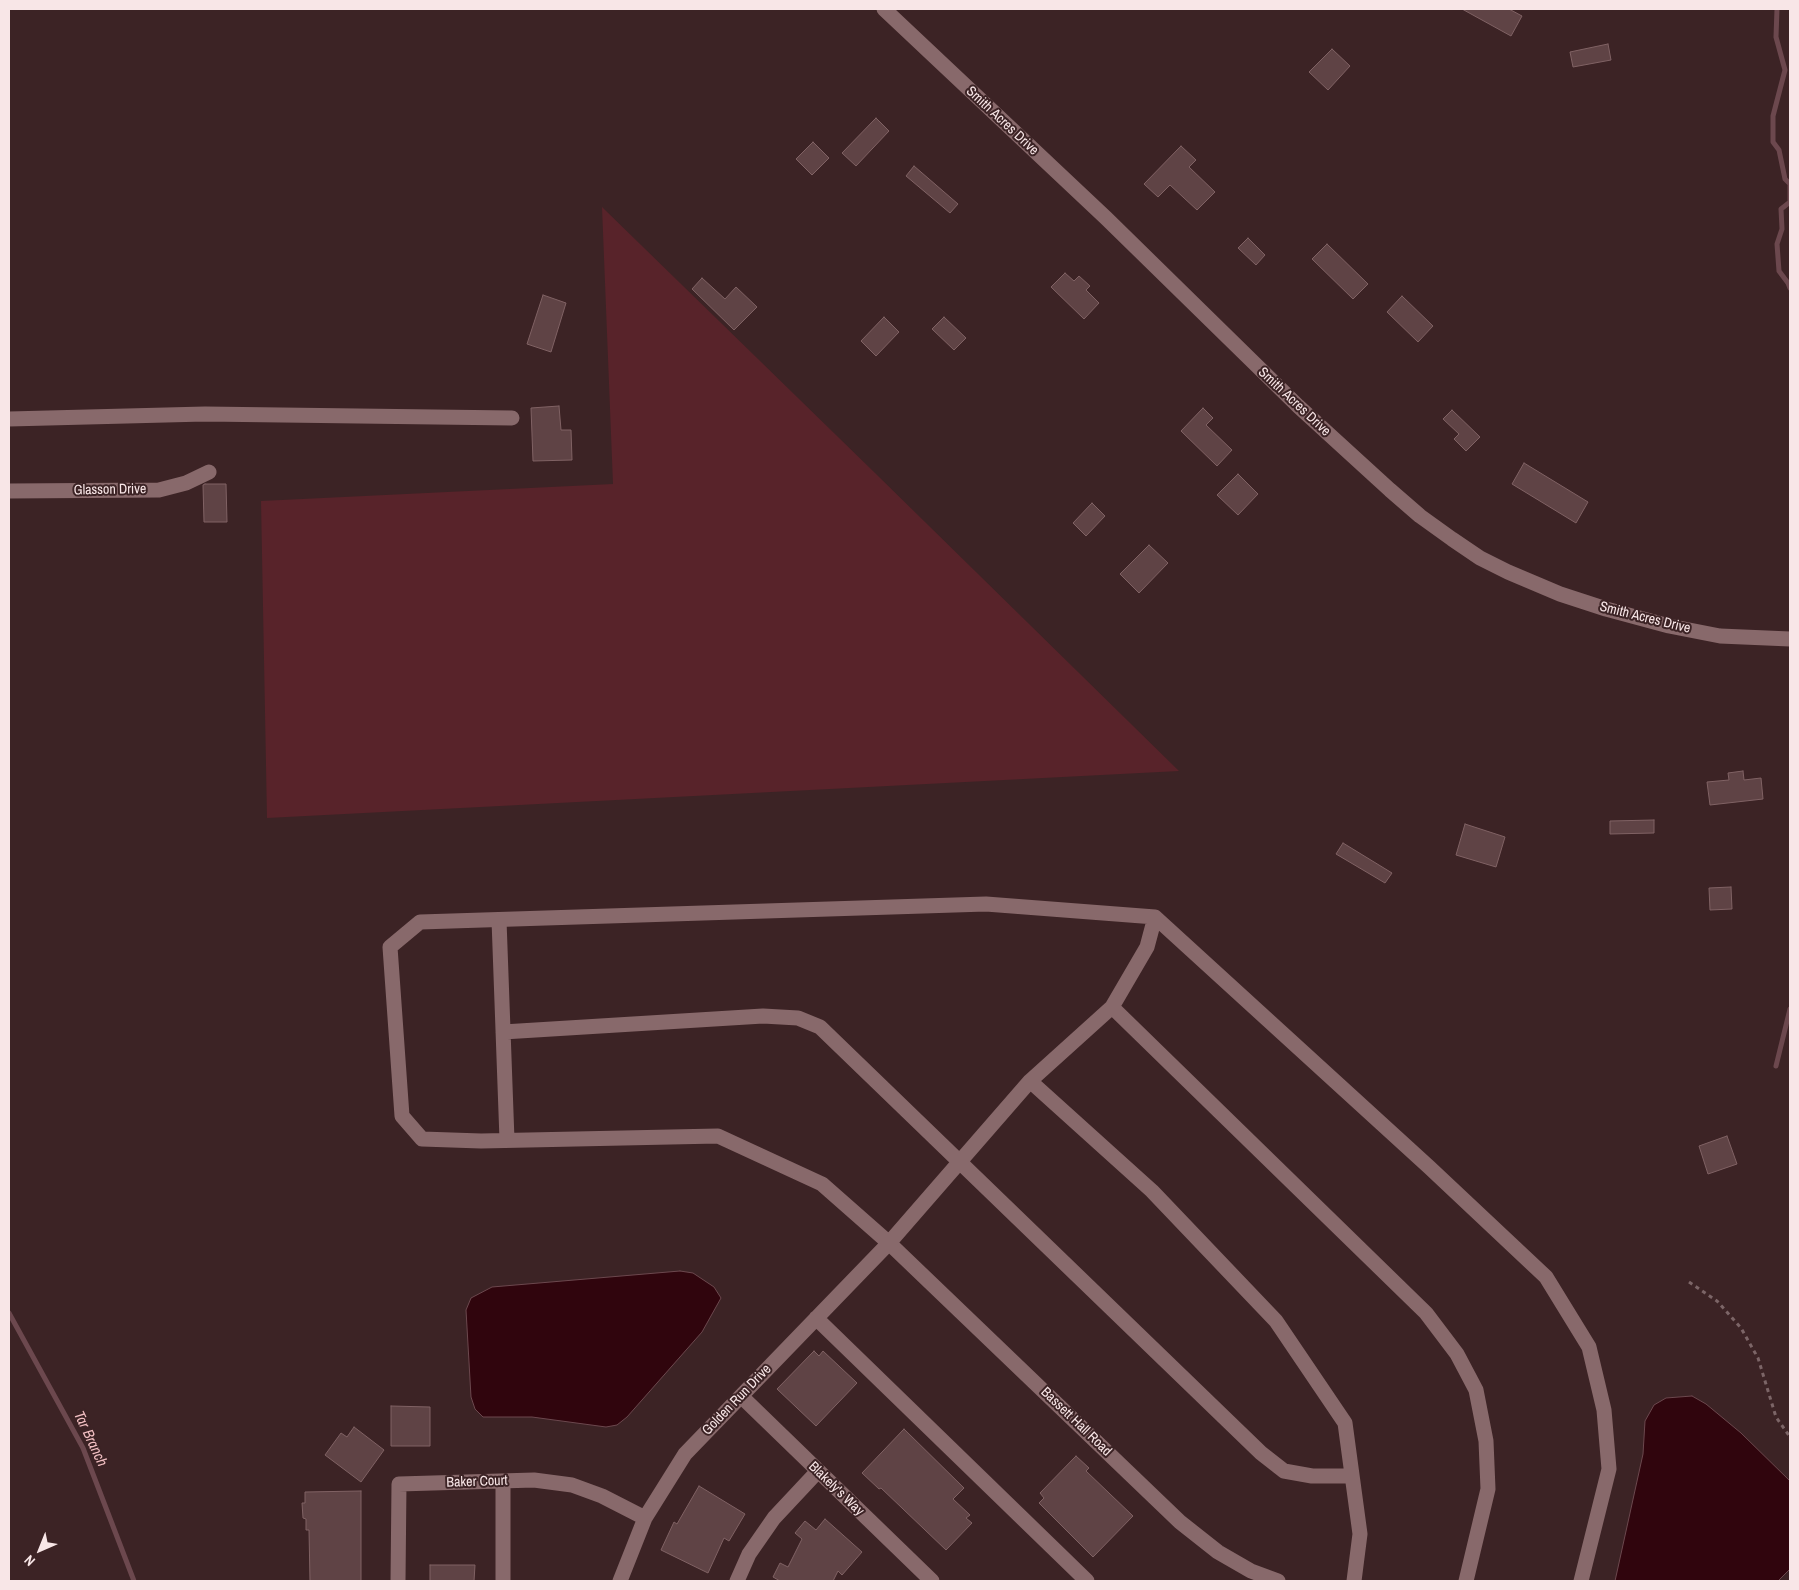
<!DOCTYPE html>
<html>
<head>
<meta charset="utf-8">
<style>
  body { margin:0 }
  #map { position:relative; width:1799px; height:1590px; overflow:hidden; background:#3c2325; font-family:"Archivo Narrow",sans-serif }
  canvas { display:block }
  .frame { position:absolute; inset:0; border:10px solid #f8e6e7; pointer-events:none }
  .north { position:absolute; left:15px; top:1525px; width:50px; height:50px; -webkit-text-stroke:4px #3c2325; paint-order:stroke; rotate:224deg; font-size:14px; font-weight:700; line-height:20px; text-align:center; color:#f8e6e7 }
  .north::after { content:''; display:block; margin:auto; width:18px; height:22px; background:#f8e6e7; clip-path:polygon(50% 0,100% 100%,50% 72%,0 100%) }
</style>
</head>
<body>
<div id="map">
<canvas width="1799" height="1590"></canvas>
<div class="frame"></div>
<div class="north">N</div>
</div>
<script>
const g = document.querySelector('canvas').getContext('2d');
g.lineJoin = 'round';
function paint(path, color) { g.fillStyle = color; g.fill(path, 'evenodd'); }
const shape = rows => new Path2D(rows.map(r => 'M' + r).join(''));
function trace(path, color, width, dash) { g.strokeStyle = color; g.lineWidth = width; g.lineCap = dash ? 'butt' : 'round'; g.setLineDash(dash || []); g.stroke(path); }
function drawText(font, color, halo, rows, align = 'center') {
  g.font = font + ' "Archivo Narrow",sans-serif'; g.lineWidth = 4; g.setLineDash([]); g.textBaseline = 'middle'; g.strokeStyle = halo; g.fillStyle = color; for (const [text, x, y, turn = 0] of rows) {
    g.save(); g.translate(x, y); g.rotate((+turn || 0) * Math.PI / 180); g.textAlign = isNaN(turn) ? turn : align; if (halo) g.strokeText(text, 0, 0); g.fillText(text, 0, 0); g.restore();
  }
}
paint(shape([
  [602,207,875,473,1179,771,267,818,261,501,613,484]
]), '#58232a');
const water = shape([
  [680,1271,693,1273,714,1287,721,1298,702,1332,627,1417,617,1425,606,1427,532,1417,483,1417,475,1409,471,1397,466,1310,471,1298,492,1287,680,1271],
  [1692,1396,1706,1404,1741,1433,1790,1481,1790,1569,1778,1581,1615,1581,1643,1454,1645,1421,1654,1405,1666,1398,1692,1396]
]);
paint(water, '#30050d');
trace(water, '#6c484e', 1);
trace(shape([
  [1777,9,1776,37,1785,70,1773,116,1773,142,1779,150,1785,179,1790,184,1790,202,1781,209,1782,229,1777,244,1779,271,1788,283,1790,288],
  [1776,1066,1790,1009],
  [9,1313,83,1448,134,1581]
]), '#6c484e', 5);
const building = shape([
  [1462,9,1509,9,1522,16,1511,36,1462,9],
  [1608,44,1611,60,1573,67,1570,52,1608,44],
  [1332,49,1350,66,1328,90,1309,72,1332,49],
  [876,118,889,131,856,166,842,153,876,118],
  [813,142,829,158,812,175,796,159,813,142],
  [1181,146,1196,160,1189,167,1215,192,1197,210,1170,185,1158,197,1144,184,1181,146],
  [914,166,958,204,950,213,906,176,914,166],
  [1248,238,1265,255,1256,265,1238,248,1248,238],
  [1327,244,1368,284,1353,299,1312,259,1327,244],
  [1065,273,1074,281,1079,276,1090,286,1086,290,1099,303,1084,319,1051,287,1065,273],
  [702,278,725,299,736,287,757,307,734,330,692,289,702,278],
  [543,295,566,303,551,352,527,344,543,295],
  [1402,296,1433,326,1418,342,1387,312,1402,296],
  [884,317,899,332,876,356,861,341,884,317],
  [944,317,966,338,954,350,932,329,944,317],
  [559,406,561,430,571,430,572,460,533,461,531,408,559,406],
  [1203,408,1213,418,1206,425,1232,450,1217,466,1181,431,1203,408],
  [1452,410,1480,437,1466,451,1454,439,1459,434,1443,419,1452,410],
  [1524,463,1588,502,1576,523,1512,484,1524,463],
  [1238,474,1258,494,1238,515,1217,495,1238,474],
  [205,484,226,484,227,522,204,522,203,485,205,484],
  [1092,503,1105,516,1086,536,1073,523,1092,503],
  [1149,545,1168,563,1139,593,1120,574,1149,545],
  [1743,771,1744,780,1761,778,1763,799,1710,805,1707,782,1729,780,1728,773,1743,771],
  [1654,820,1654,833,1610,834,1610,821,1654,820],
  [1465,824,1505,837,1496,867,1456,855,1465,824],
  [1343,843,1392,873,1385,883,1336,854,1343,843],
  [1731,887,1732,909,1710,910,1709,888,1731,887],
  [1727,1136,1737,1164,1708,1174,1699,1146,1727,1136],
  [814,1351,819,1356,823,1351,857,1383,816,1426,777,1389,814,1351],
  [391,1406,430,1407,430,1446,391,1446,391,1406],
  [354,1427,384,1450,361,1482,325,1455,341,1433,347,1437,354,1427],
  [904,1429,964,1488,953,1499,970,1515,966,1518,972,1523,946,1550,881,1488,879,1489,862,1473,904,1429],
  [1076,1456,1089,1468,1086,1471,1133,1516,1093,1557,1039,1503,1044,1498,1040,1493,1076,1456],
  [699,1486,745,1514,729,1541,724,1538,708,1573,661,1550,674,1522,677,1524,699,1486],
  [361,1491,361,1581,310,1581,309,1530,306,1530,306,1519,303,1518,302,1503,305,1503,305,1492,361,1491],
  [825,1519,862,1552,842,1575,838,1571,833,1581,780,1581,773,1577,780,1563,788,1567,802,1539,795,1533,805,1521,816,1530,825,1519],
  [430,1565,475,1565,474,1581,430,1581,430,1565]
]);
paint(building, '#5f4345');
trace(building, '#806264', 1);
trace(shape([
  [1689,1282,1717,1301,1741,1328,1758,1358,1776,1417,1790,1437]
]), '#7c6567', 3, [4, 4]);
trace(shape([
  [884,9,1106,218,1298,406,1390,490,1420,516,1452,539,1480,558,1508,572,1560,594,1606,609,1669,626,1720,636,1790,639],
  [9,419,205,414,512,418],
  [9,491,159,490,186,483,209,472],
  [499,920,507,1140],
  [1112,1007,1426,1313,1457,1354,1476,1390,1486,1441,1488,1489,1466,1581],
  [503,1032,763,1016,798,1018,820,1027,1261,1453,1284,1471,1312,1476,1352,1476],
  [1030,1081,1152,1191,1276,1321,1345,1423,1360,1534,1354,1581],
  [816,1318,1087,1581],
  [741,1396,932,1581],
  [503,1481,503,1581],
  [398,1581,399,1484,534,1480,572,1485,602,1496,645,1518],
  [620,1581,645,1518,685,1454,889,1243,1030,1081,1112,1007,1147,947,1155,917],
  [737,1581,749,1554,774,1518,818,1471],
  [1278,1581,1251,1571,1218,1552,1180,1522,889,1243,822,1184,718,1136,481,1141,422,1139,402,1116,390,947,420,922,986,904,1155,917,1429,1167,1546,1277,1589,1347,1604,1410,1609,1469,1581,1581]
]), '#88696b', 15);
drawText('14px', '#f8e6e7', '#3c2325', [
  ["Smith Acres Drive",1002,121,43],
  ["Smith Acres Drive",1294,402,43],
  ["Glasson Drive",110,490,-1],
  ["Smith Acres Drive",1645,618,14],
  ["Golden Run Drive",737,1400,-46],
  ["Bassett Hall Road",1076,1422,44],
  ["Baker Court",477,1482,-2],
  ["Blakely's Way",836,1489,44]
]);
drawText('italic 15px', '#f2bfc2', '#3c2325', [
  ["Tar Branch",90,1439,65]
]);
</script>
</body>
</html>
